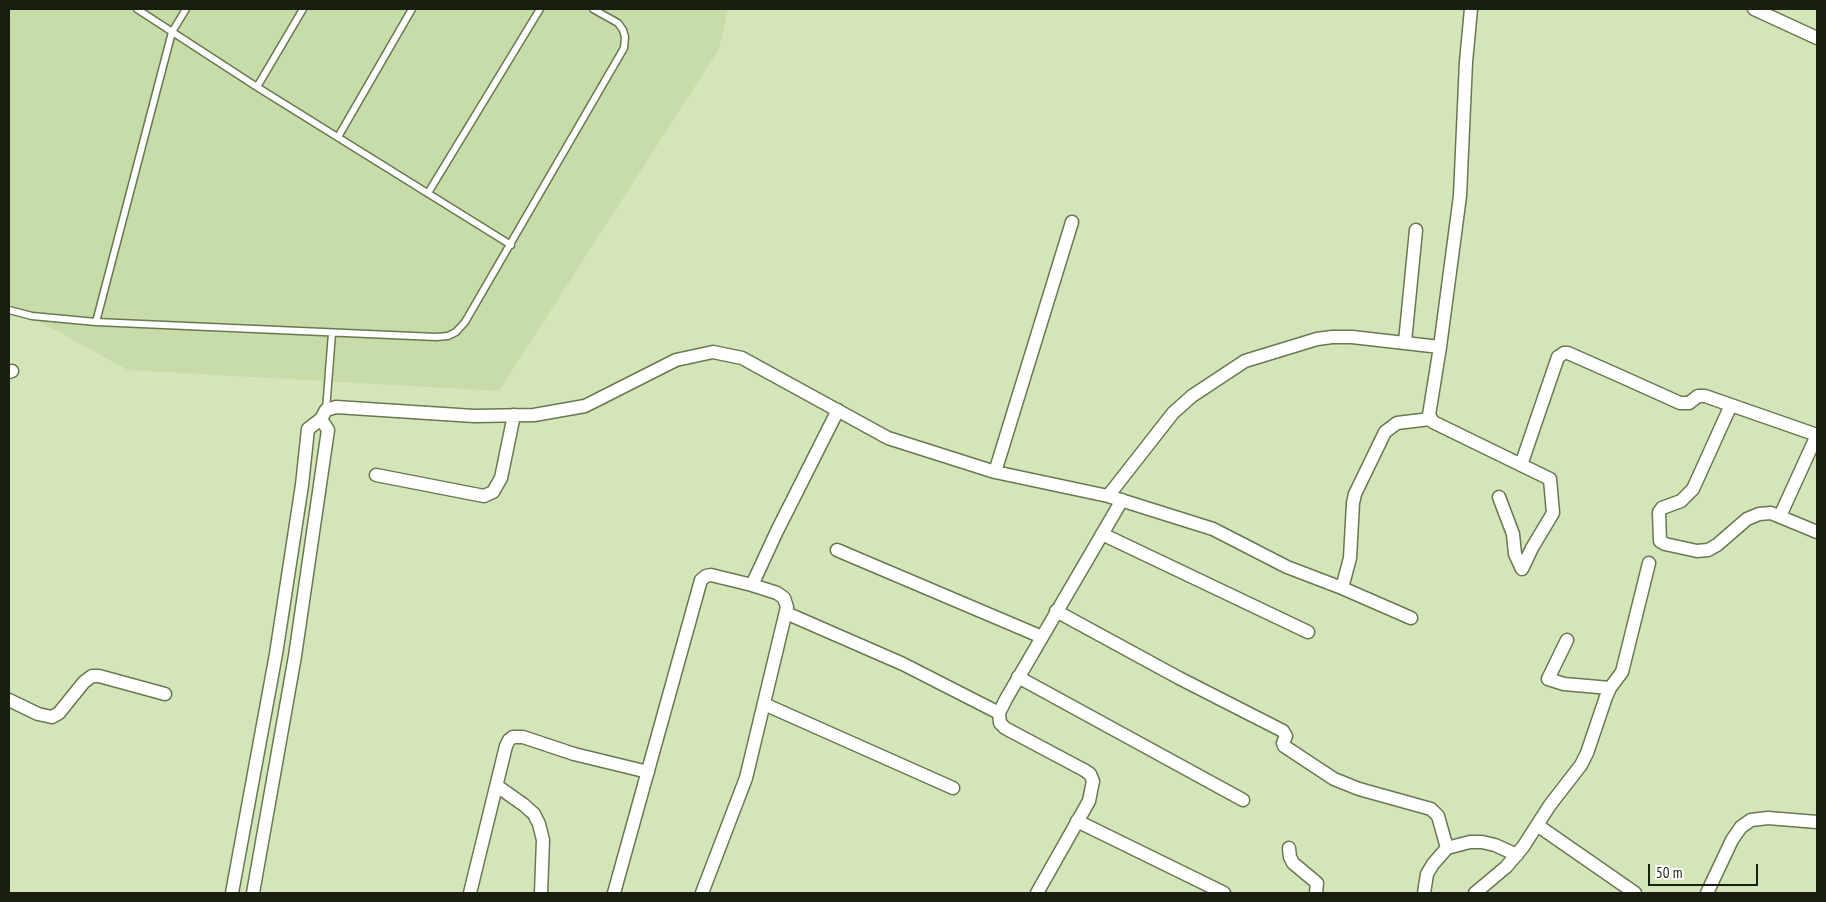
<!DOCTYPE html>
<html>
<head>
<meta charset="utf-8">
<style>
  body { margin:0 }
  #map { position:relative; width:1826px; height:902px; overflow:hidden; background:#d4e6b9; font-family:"PT Sans Narrow",sans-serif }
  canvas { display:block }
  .frame { position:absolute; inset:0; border:10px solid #191f0e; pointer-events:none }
  .scale { position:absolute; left:1648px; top:864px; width:110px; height:22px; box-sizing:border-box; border:2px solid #191f0e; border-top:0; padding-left:6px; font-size:15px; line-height:18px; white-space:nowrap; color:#191f0e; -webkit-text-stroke:4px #fff; paint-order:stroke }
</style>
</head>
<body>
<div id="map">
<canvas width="1826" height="902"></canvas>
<div class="frame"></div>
<div class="scale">50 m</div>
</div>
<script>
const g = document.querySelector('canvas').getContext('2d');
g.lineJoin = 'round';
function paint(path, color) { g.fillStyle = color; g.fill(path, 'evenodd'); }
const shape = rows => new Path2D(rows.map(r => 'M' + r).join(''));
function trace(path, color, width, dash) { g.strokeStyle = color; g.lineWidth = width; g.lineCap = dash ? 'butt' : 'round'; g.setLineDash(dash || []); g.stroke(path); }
paint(shape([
  [9,9,728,9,719,49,499,391,128,370,9,305]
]), '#c7dca9');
const service = shape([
  [137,9,257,87,511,245],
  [257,87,303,9],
  [338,137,412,9],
  [428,193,540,9],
  [9,310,32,316,96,322,436,337,448,336,456,332,465,322,624,48,625,37,623,30,618,23,593,9],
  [96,322,172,32,186,9],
  [326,410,332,333]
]);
const minor = shape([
  [1471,9,1466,62,1460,196,1440,347,1429,415,1433,422,1550,479,1553,513,1532,548,1522,569,1515,554,1513,534,1499,497],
  [1754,9,1817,38],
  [1405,342,1416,230],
  [9,372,12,371],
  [1731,405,1693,489,1681,501,1662,508,1659,512,1660,541,1665,544,1697,551,1708,550,1717,545,1747,519,1759,514,1771,513,1817,532],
  [1521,465,1558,357,1564,353,1568,353,1620,376,1680,403,1689,403,1698,396,1705,396,1817,435],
  [995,472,1072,222],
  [376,475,484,496,493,492,501,478,514,415],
  [1108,496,1173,413,1192,396,1245,361,1317,339,1332,337,1352,337,1440,347],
  [1780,516,1817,435],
  [1102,534,1308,632],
  [837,550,1042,637],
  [1342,588,1350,558,1353,503,1355,494,1385,432,1397,423,1430,419],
  [1056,611,1179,678,1283,731,1286,736,1283,743,1284,746,1334,779,1359,789,1431,809,1438,816,1447,848],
  [786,613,903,664,999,713],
  [1567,640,1548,679,1564,684,1610,688],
  [1018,677,1243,800],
  [9,700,38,714,52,717,59,713,84,682,92,676,99,676,165,694],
  [764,704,953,788],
  [497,786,524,805,534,814,539,824,543,840,541,893],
  [1077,821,1224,893],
  [1537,825,1635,893],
  [1289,848,1290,857,1293,863,1317,883,1316,893],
  [232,893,276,654,302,485,308,429,321,419,326,410,336,407,474,416,534,415,585,406,676,360,713,352,742,358,888,438,995,472,1108,496,1213,529,1287,567,1342,588,1411,618],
  [253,893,295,656,328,430,321,419],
  [470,893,506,746,509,740,513,737,523,737,574,754,648,772],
  [614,893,701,580,706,576,711,575,752,585,777,531,838,410],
  [702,893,746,778,787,607,784,598,777,593,752,585],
  [1037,893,1089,801,1093,781,1090,774,1084,770,1005,728,1000,723,999,713,1006,699,1122,500],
  [1424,893,1427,874,1433,864,1447,848,1470,842,1482,842,1495,845,1517,855],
  [1475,893,1506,867,1523,847,1550,805,1581,765,1587,753,1606,697,1610,688,1622,672,1624,664,1649,563],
  [1707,893,1732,840,1741,827,1751,820,1768,818,1817,822]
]);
trace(service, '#68784f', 9);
trace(minor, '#68784f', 15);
trace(service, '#fff', 6);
trace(minor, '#fff', 12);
</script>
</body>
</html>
